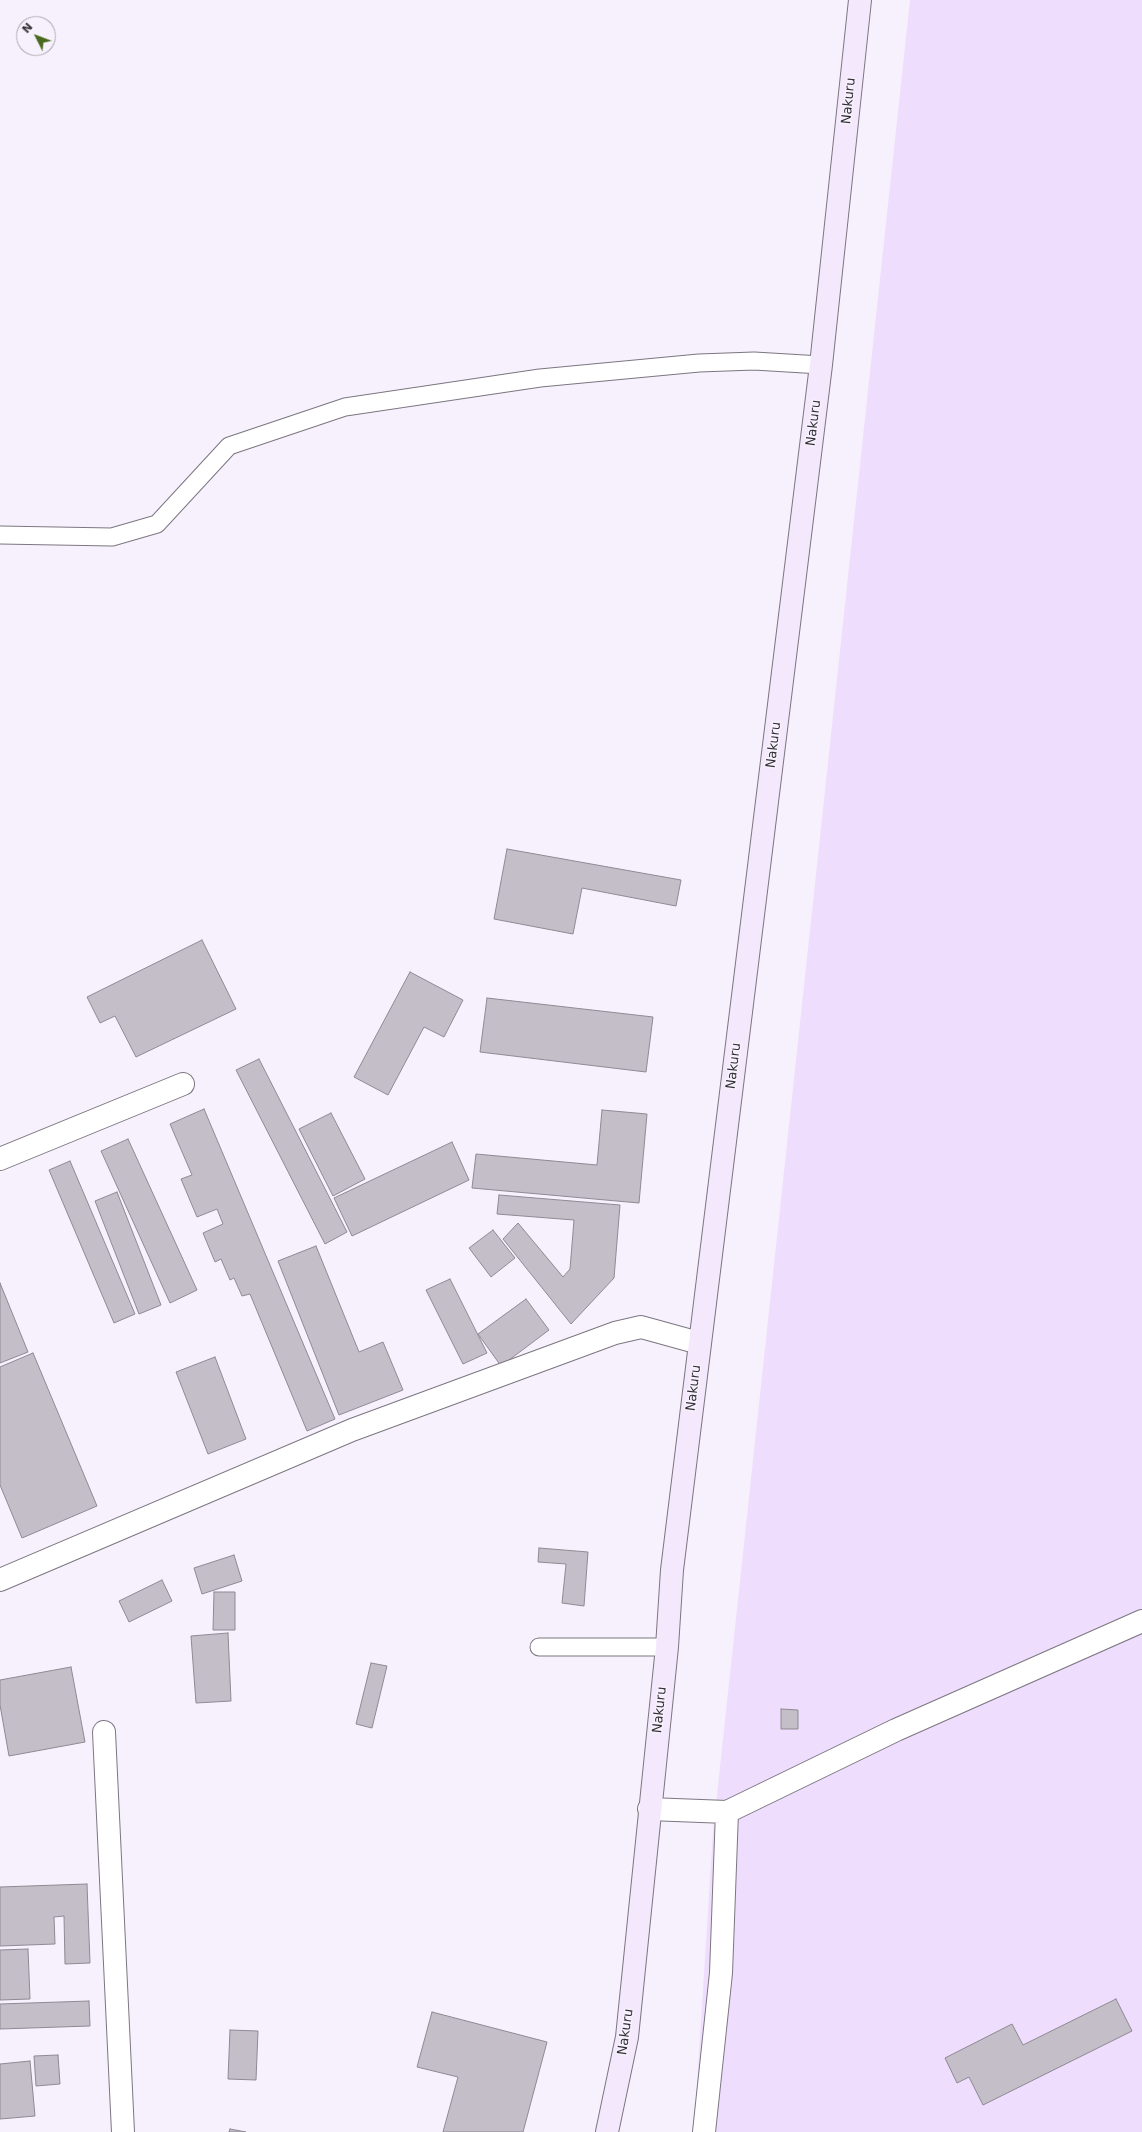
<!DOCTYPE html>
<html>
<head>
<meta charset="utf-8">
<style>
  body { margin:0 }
  #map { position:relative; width:1142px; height:2132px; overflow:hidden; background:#f7f1fd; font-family:"DejaVu Sans",sans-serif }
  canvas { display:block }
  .north { position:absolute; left:16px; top:16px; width:40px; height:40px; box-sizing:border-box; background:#f7f1fd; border:1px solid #a8a3ac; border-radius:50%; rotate:312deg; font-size:11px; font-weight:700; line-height:16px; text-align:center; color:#312f33 }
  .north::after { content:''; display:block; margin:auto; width:14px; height:18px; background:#48691f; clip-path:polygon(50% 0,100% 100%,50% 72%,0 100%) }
</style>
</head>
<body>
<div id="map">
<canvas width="1142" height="2132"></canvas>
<div class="north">N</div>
</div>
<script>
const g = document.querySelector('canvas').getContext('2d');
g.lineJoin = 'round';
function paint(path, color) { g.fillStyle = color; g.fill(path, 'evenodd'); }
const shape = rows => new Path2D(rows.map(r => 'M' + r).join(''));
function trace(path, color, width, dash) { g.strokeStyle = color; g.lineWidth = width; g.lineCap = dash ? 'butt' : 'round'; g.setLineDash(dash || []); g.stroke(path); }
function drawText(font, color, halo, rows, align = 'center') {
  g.font = font + ' "DejaVu Sans",sans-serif'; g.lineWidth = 3; g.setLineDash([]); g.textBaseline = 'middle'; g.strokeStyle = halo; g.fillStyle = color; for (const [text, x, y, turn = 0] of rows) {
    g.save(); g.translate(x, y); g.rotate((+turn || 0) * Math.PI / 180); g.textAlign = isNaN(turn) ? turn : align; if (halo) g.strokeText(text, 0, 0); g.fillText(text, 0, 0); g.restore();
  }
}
paint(shape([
  [910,0,1142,0,1142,2132,694,2132,713,1832]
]), '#eeddfc');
const building = shape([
  [507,849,681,880,676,906,582,888,573,934,494,919,507,849],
  [202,940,236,1009,136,1057,115,1016,100,1023,87,997,202,940],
  [410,972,463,1000,444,1037,424,1027,388,1095,354,1077,410,972],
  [487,998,653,1017,646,1072,480,1052,487,998],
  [259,1059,347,1232,325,1244,236,1070,259,1059],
  [204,1109,335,1419,307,1431,250,1294,242,1296,234,1278,230,1280,221,1259,215,1262,203,1233,223,1224,217,1209,197,1217,181,1179,192,1175,170,1124,204,1109],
  [602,1110,647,1114,639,1203,472,1188,476,1154,597,1165,602,1110],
  [331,1113,365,1179,333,1196,299,1129,331,1113],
  [128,1139,197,1290,170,1303,101,1151,128,1139],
  [452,1142,469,1180,352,1236,334,1198,452,1142],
  [70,1161,135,1314,114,1323,49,1170,70,1161],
  [117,1192,161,1305,139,1314,95,1201,117,1192],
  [499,1195,620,1205,614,1278,571,1324,503,1239,518,1223,563,1277,570,1269,574,1220,497,1214,499,1195],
  [493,1230,515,1258,491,1277,469,1248,493,1230],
  [316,1246,359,1352,383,1342,403,1390,339,1415,278,1261,316,1246],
  [450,1279,487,1353,463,1364,426,1290,450,1279],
  [0,1283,28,1352,0,1363,0,1283],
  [526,1299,549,1330,501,1366,478,1334,526,1299],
  [33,1353,97,1506,22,1538,0,1485,0,1367,33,1353],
  [215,1357,246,1439,208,1454,176,1372,215,1357],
  [539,1548,588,1552,584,1606,562,1603,566,1564,538,1562,539,1548],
  [234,1555,242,1581,202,1594,194,1568,234,1555],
  [162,1580,172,1601,129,1622,119,1601,162,1580],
  [214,1592,235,1592,235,1630,213,1630,214,1592],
  [228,1633,231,1701,196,1703,191,1636,228,1633],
  [371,1663,387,1666,372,1728,356,1724,371,1663],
  [71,1667,85,1742,9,1756,0,1705,0,1680,71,1667],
  [781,1709,798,1710,798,1729,781,1729,781,1709],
  [87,1884,90,1963,65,1964,64,1916,54,1917,55,1944,0,1946,0,1887,87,1884],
  [28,1949,30,1999,0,2000,0,1950,28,1949],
  [1116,1999,1132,2031,983,2105,969,2077,957,2083,945,2058,1012,2024,1023,2045,1116,1999],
  [89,2001,90,2026,0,2029,0,2004,89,2001],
  [432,2012,547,2042,523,2132,443,2132,458,2077,417,2067,432,2012],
  [230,2030,258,2031,256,2080,228,2079,230,2030],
  [58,2055,60,2084,36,2086,34,2056,58,2055],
  [30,2061,35,2116,0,2119,0,2064,30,2061],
  [230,2129,246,2132,229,2132,230,2129]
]);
paint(building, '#c4bec9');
trace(building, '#8f8993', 1);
const service = shape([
  [0,535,112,537,157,524,229,446,345,407,540,378,699,363,754,361,821,365],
  [539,1647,667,1647]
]);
const minor = shape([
  [0,1159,183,1084],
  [0,1580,352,1430,615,1333,641,1327,699,1343],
  [104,1732,123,2132],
  [649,1809,727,1812,721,1973,704,2132],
  [727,1812,896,1730,1142,1621]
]);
const secondary = shape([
  [607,2132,627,2037,667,1647,672,1570,821,365,860,0]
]);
trace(service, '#7c7680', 19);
trace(minor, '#7c7680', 24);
trace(secondary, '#7c7680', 24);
trace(service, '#fff', 17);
trace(minor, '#fff', 22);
trace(secondary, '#f4e8fc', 22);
drawText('13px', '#312f33', '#f7f1fd', [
  ["Nakuru",849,101,-84],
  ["Nakuru",814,423,-83],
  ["Nakuru",774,745,-83],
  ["Nakuru",734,1066,-83],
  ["Nakuru",694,1388,-83],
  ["Nakuru",660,1710,-84],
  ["Nakuru",626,2032,-82]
]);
</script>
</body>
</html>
